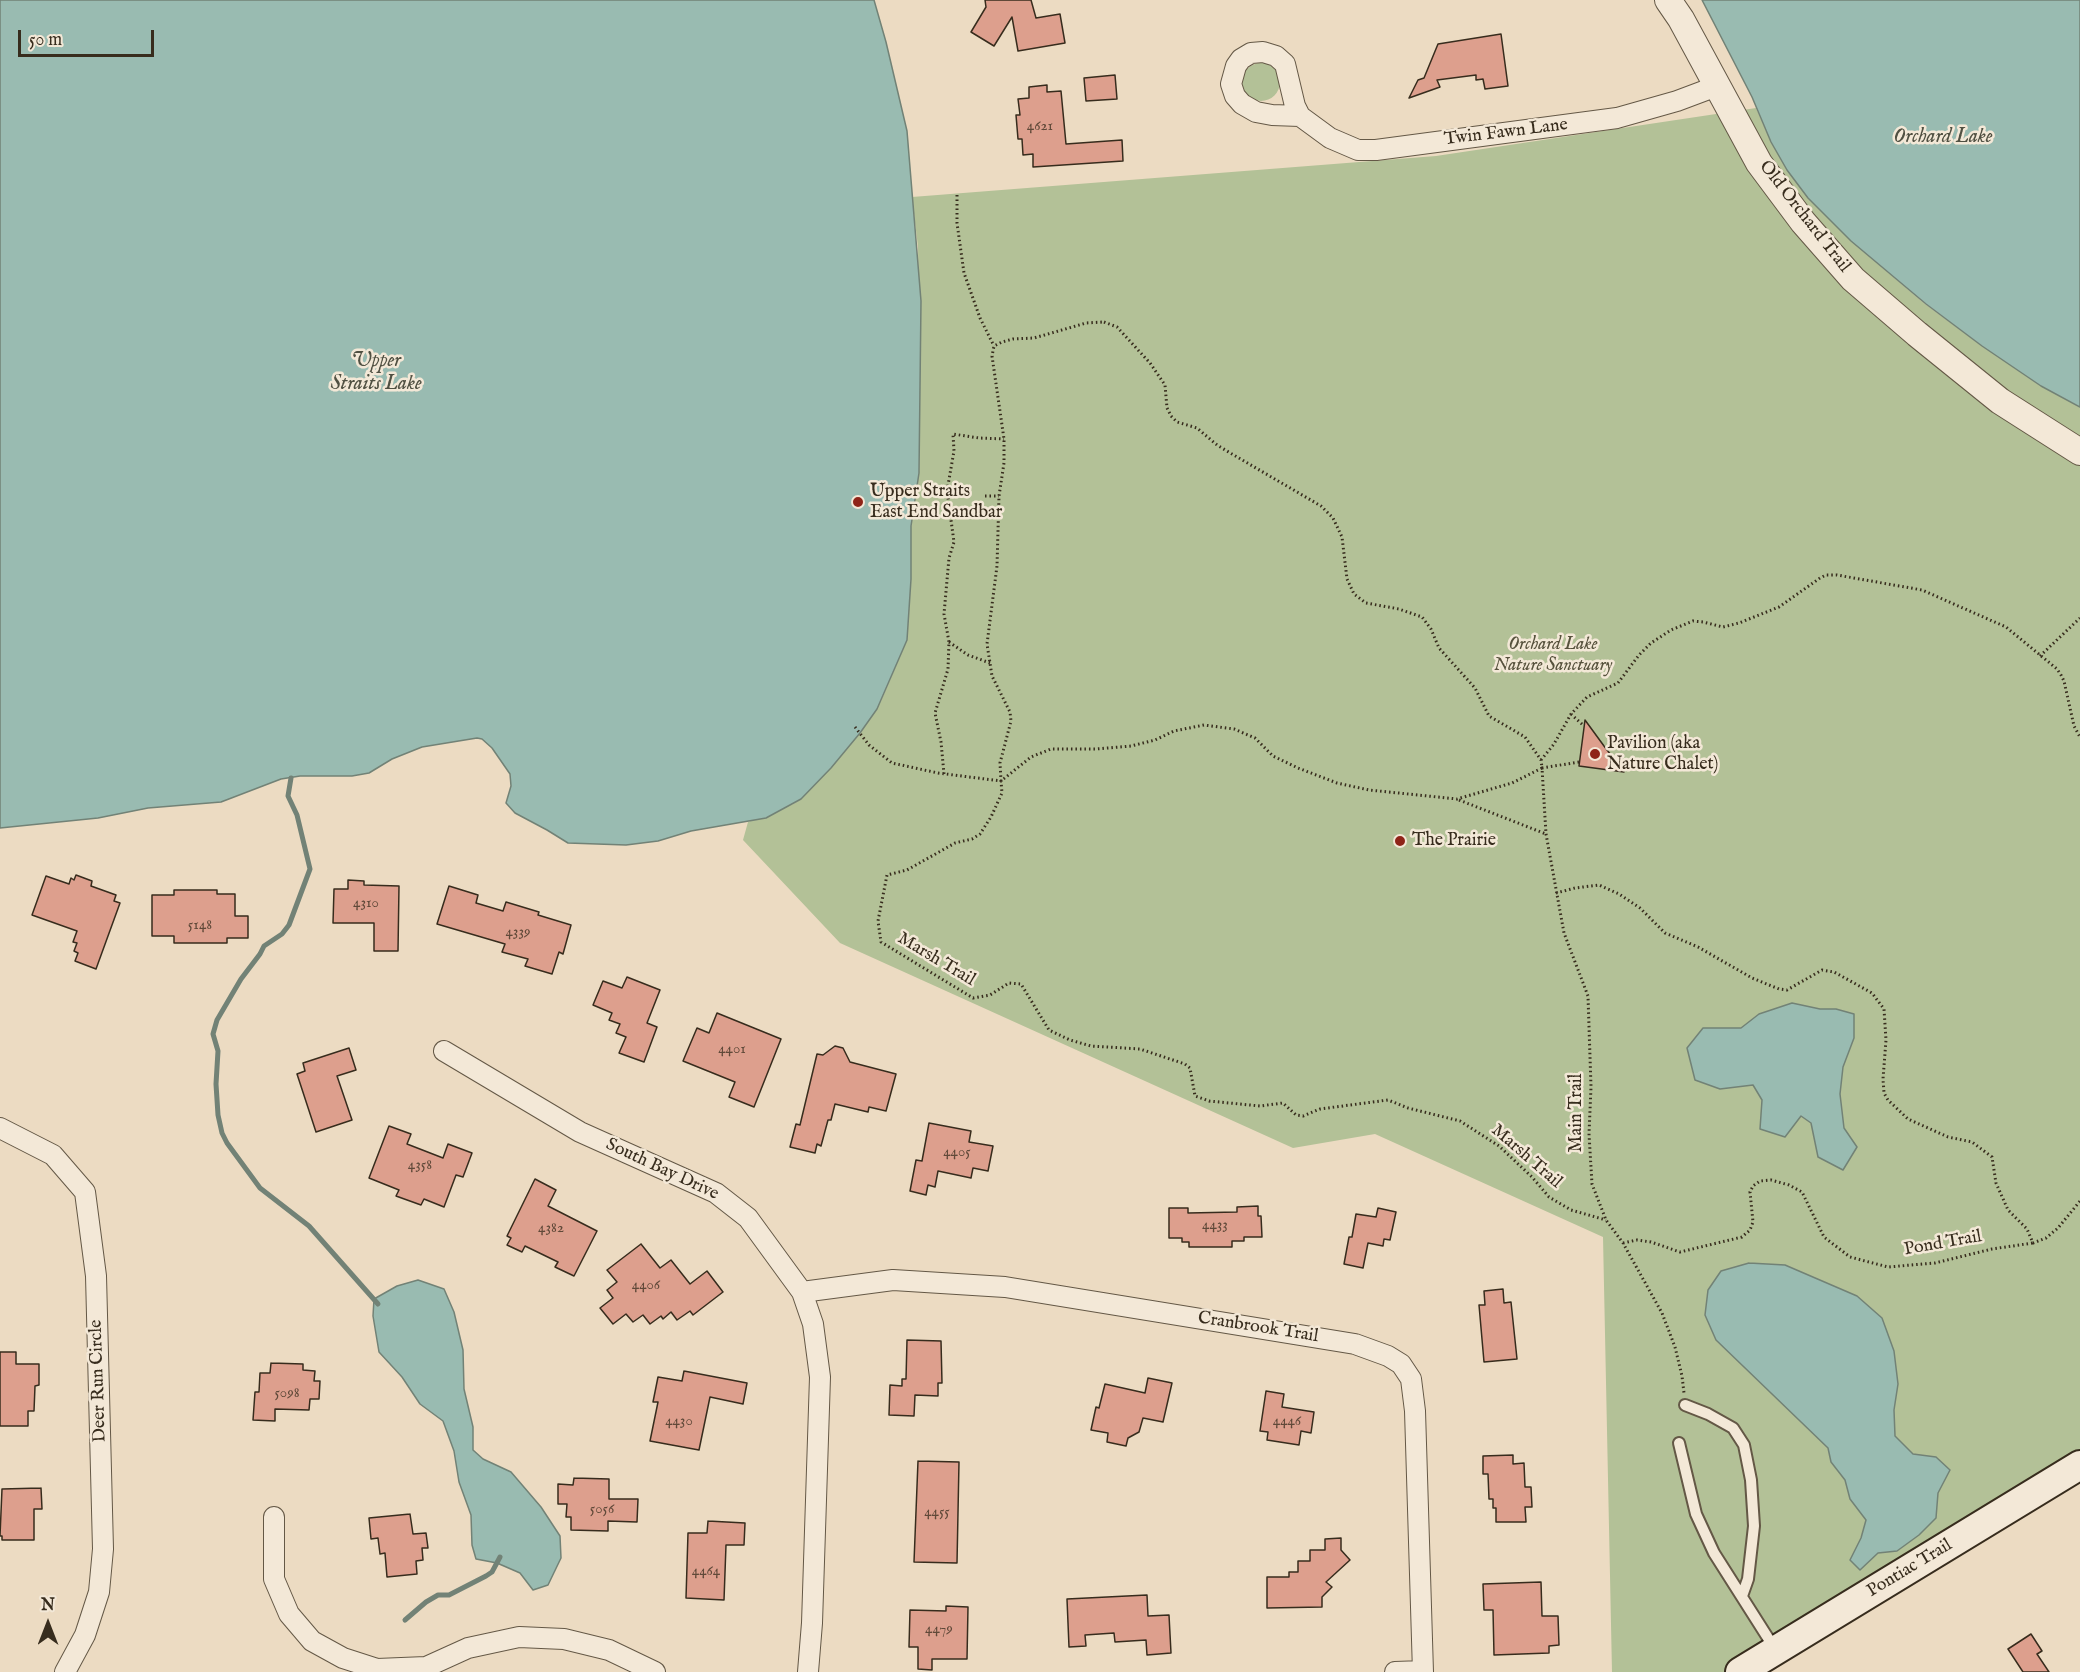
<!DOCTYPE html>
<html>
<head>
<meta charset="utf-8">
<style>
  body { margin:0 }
  #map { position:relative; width:2080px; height:1672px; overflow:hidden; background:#ecdbc2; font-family:"IM FELL English",serif }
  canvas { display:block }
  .north { position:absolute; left:18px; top:1594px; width:60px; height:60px; -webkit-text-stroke:4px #f3e8d7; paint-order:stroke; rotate:0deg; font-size:16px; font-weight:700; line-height:24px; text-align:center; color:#372c1d }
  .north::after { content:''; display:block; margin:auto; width:21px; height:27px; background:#372c1d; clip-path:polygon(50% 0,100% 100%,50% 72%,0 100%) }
  .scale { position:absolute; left:18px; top:30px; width:136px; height:27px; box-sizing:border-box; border:3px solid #372c1d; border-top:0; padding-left:8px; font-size:18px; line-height:21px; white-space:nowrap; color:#372c1d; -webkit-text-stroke:4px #f3e8d7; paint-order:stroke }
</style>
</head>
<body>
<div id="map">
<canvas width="2080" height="1672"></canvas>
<div class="north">N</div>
<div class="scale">50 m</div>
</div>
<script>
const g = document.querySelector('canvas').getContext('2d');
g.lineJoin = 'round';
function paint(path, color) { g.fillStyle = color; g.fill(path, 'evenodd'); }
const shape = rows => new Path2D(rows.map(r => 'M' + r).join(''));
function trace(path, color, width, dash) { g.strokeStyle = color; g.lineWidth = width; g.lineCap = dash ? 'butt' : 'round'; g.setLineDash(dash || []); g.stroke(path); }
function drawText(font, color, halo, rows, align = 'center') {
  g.font = font + ' "IM FELL English",serif'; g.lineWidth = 5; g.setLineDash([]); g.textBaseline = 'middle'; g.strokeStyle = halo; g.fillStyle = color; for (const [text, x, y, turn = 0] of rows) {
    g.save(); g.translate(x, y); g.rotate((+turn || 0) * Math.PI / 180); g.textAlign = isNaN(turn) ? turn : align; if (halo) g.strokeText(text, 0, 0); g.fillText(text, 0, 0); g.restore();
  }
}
paint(shape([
  '1242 82a19 19 0 1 1 38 0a19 19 0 1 1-38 0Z',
  [1756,108,1771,142,1787,170,1851,241,1925,304,1982,346,2041,386,2080,407,2080,1454,1727,1672,1612,1672,1603,1237,1375,1134,1293,1148,840,943,743,840,748,822,793,804,801,799,831,768,860,733,881,701,907,640,911,579,911,526,919,473,920,440,918,247,912,197,1436,156]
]), '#b3c197');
const water = shape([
  [0,0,874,0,886,42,907,131,921,301,919,473,911,526,911,579,907,640,877,709,860,733,831,768,801,799,766,818,691,831,658,841,626,845,568,843,547,830,515,813,506,803,511,786,510,774,492,748,482,739,477,738,422,747,392,759,369,773,352,776,300,776,281,779,221,802,148,808,98,818,0,828,0,0],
  [1702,0,2080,0,2080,407,2041,386,1982,346,1926,304,1851,241,1808,198,1787,170,1771,142,1752,97,1702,0],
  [1792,1003,1820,1009,1836,1009,1854,1014,1854,1038,1843,1067,1840,1094,1844,1128,1857,1147,1843,1170,1818,1157,1811,1123,1801,1116,1785,1137,1760,1129,1762,1100,1753,1085,1720,1089,1695,1080,1687,1048,1703,1028,1741,1028,1759,1014,1792,1003],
  [1749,1263,1785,1265,1857,1296,1882,1318,1894,1351,1898,1384,1894,1410,1895,1436,1913,1454,1936,1457,1950,1470,1938,1493,1936,1518,1919,1535,1897,1551,1878,1553,1860,1570,1850,1560,1861,1538,1866,1520,1850,1499,1845,1480,1831,1462,1828,1448,1716,1340,1705,1315,1708,1290,1721,1271,1749,1263],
  [418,1280,444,1289,454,1312,463,1350,464,1389,473,1427,473,1450,483,1459,511,1472,541,1507,560,1536,561,1558,548,1585,533,1590,520,1573,497,1563,476,1559,472,1545,471,1515,459,1482,454,1451,443,1421,420,1404,402,1377,379,1352,373,1316,374,1299,397,1286,418,1280]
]);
paint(water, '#99bbb1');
trace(water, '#728276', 1.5);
trace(shape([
  [291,778,288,796,297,815,310,869,289,925,282,934,264,946,260,954,241,979,217,1020,213,1034,218,1051,216,1084,218,1115,222,1133,227,1143,260,1188,309,1226,378,1304],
  [405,1620,426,1602,438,1595,449,1595,486,1576,492,1572,500,1557]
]), '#728276', 5);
const building = shape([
  [985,0,1031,0,1036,18,1060,14,1065,43,1018,51,1012,17,994,46,971,32,986,7,985,0],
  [1501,34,1508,86,1485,89,1483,79,1476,80,1476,75,1437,80,1440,87,1409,98,1418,80,1424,78,1438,44,1501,34],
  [1115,75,1117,99,1086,101,1084,78,1115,75],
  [1047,85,1047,92,1061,91,1066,144,1122,140,1123,161,1033,167,1033,154,1023,155,1022,139,1018,139,1016,115,1020,115,1018,99,1029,98,1029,87,1047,85],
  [1585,720,1604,746,1624,772,1579,766,1585,720],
  [76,875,92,881,91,886,116,895,114,901,120,903,96,969,75,961,78,953,74,951,77,943,73,942,77,931,32,915,46,876,69,884,71,878,74,880,76,875],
  [348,880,364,881,364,885,399,886,398,951,374,951,374,923,333,923,334,889,348,889,348,880],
  [449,886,478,895,476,903,503,911,506,902,539,912,538,915,571,925,563,954,559,952,552,974,525,966,528,959,502,952,505,944,437,924,449,886],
  [174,890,217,890,217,894,235,894,235,916,248,916,248,938,227,938,227,943,174,943,174,936,152,936,152,895,174,895,174,890],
  [627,977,660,990,647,1023,657,1027,644,1062,619,1053,626,1037,616,1033,620,1024,609,1020,612,1013,593,1005,603,981,622,988,627,977],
  [717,1013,781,1039,754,1107,729,1097,735,1082,683,1061,697,1028,709,1033,717,1013],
  [835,1046,843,1048,850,1062,896,1074,886,1111,869,1107,868,1112,835,1104,831,1120,828,1120,821,1146,817,1144,815,1153,790,1147,796,1124,800,1125,817,1054,823,1055,835,1046],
  [349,1048,356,1070,337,1076,352,1120,316,1132,297,1074,305,1071,303,1063,349,1048],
  [929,1123,971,1131,969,1142,993,1146,988,1171,973,1168,971,1178,938,1171,935,1187,928,1185,926,1195,910,1191,916,1160,922,1161,929,1123],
  [389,1126,411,1134,407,1144,443,1158,448,1144,472,1153,463,1177,456,1175,444,1207,424,1199,421,1205,396,1196,399,1190,369,1178,389,1126],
  [535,1179,556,1190,548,1206,597,1231,574,1276,555,1267,558,1262,525,1246,522,1252,507,1245,511,1238,507,1236,535,1179],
  [1258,1206,1258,1216,1261,1216,1262,1237,1244,1237,1244,1241,1232,1241,1232,1247,1189,1247,1189,1242,1182,1242,1182,1238,1169,1238,1169,1208,1188,1208,1188,1213,1237,1212,1237,1207,1258,1206],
  [1378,1208,1396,1212,1390,1240,1384,1239,1383,1246,1368,1243,1363,1268,1344,1264,1349,1237,1352,1237,1356,1214,1376,1217,1378,1208],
  [641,1244,660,1268,671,1260,690,1284,707,1271,723,1292,693,1315,690,1311,677,1320,671,1312,663,1319,661,1316,650,1324,643,1315,633,1322,626,1314,613,1324,600,1308,613,1298,607,1290,617,1282,607,1270,641,1244],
  [1503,1289,1504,1303,1511,1302,1517,1359,1484,1362,1479,1305,1485,1305,1484,1291,1503,1289],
  [907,1340,941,1341,942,1383,938,1383,938,1396,915,1395,914,1416,889,1415,890,1385,902,1386,902,1379,906,1379,907,1340],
  [0,1352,16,1352,16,1364,39,1364,39,1385,35,1386,34,1411,28,1411,28,1426,0,1426,0,1352],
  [271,1363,303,1364,303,1370,315,1371,314,1381,320,1381,319,1399,310,1399,309,1410,275,1409,275,1421,253,1420,255,1392,259,1392,260,1373,270,1373,271,1363],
  [684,1371,747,1383,743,1404,710,1397,699,1450,650,1441,658,1402,653,1402,658,1377,682,1381,684,1371],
  [1148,1378,1172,1383,1163,1422,1143,1418,1139,1432,1128,1438,1126,1446,1107,1442,1108,1433,1091,1430,1096,1407,1099,1408,1105,1384,1145,1393,1148,1378],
  [1266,1391,1284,1394,1282,1407,1314,1412,1311,1433,1301,1431,1299,1445,1267,1440,1268,1432,1260,1431,1266,1391],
  [1513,1455,1513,1464,1524,1463,1525,1487,1531,1487,1532,1507,1525,1507,1526,1522,1496,1522,1496,1508,1493,1508,1493,1499,1489,1499,1488,1474,1483,1474,1483,1456,1513,1455],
  [918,1461,959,1462,957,1563,914,1562,918,1461],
  [574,1478,609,1479,609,1499,638,1499,637,1522,608,1521,608,1531,571,1530,571,1517,566,1517,567,1504,558,1504,558,1484,573,1485,574,1478],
  [41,1488,42,1509,34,1509,34,1540,2,1540,2,1536,0,1536,2,1489,41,1488],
  [410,1514,413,1534,426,1533,428,1548,422,1548,423,1560,416,1561,417,1574,387,1577,385,1553,380,1554,378,1538,371,1539,369,1518,410,1514],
  [708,1521,745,1523,744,1545,726,1545,724,1600,686,1598,688,1533,707,1533,708,1521],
  [1341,1538,1341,1550,1350,1560,1326,1582,1332,1587,1322,1597,1322,1607,1267,1608,1267,1577,1289,1577,1289,1572,1298,1572,1298,1561,1310,1561,1310,1550,1325,1550,1325,1539,1341,1538],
  [1541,1582,1542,1616,1558,1616,1559,1645,1549,1646,1549,1653,1494,1655,1493,1610,1484,1610,1483,1584,1541,1582],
  [1147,1595,1148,1616,1169,1615,1171,1653,1147,1655,1146,1640,1115,1642,1114,1633,1085,1635,1086,1646,1069,1647,1067,1599,1147,1595],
  [946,1606,968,1607,967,1659,932,1659,932,1670,918,1669,918,1647,909,1647,910,1610,946,1611,946,1606],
  [2031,1634,2042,1651,2037,1654,2049,1672,2023,1672,2008,1649,2031,1634]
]);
paint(building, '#dd9f8d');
trace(building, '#372c1d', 1.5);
const service = shape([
  [1685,1405,1708,1414,1733,1428,1744,1445,1751,1480,1754,1526,1748,1579,1742,1596],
  [1679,1443,1696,1514,1714,1553,1775,1649]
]);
const minor = shape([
  [1300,116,1272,115,1256,112,1242,104,1235,96,1231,84,1236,66,1241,59,1251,53,1263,52,1276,56,1285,64,1295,106,1300,116,1330,138,1358,150,1376,150,1617,118,1677,101,1717,86],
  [444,1051,580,1132,716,1193,748,1218,802,1292,813,1324,820,1377,812,1623,808,1672],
  [0,1128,53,1155,85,1192,96,1276,103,1549,99,1592,85,1635,65,1672],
  [802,1292,893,1280,1005,1287,1355,1344,1388,1356,1401,1364,1411,1379,1415,1411,1423,1672],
  [274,1517,274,1579,289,1614,312,1641,343,1658,377,1669,426,1667,468,1648,519,1637,564,1639,609,1650,655,1672],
  [1395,1672,1423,1671]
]);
const tertiary = shape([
  [1668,0,1681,19,1759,163,1803,222,1853,279,1917,334,2000,401,2080,452]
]);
const secondary = shape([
  [1740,1672,2080,1465]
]);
trace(service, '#645846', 14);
trace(minor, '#645846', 22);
trace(tertiary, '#645846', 28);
trace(secondary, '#372c1d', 32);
trace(shape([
  [957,195,957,223,964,273,980,318,994,346],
  [1104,322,1117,327,1150,363,1165,385,1167,408,1171,416,1177,422,1197,428,1217,445,1232,454,1321,506,1333,518,1342,537,1347,579,1354,594,1366,603,1399,609,1422,617,1431,629,1439,648,1475,688,1489,716,1525,737,1541,760,1542,768,1512,783,1457,799,1369,790,1337,783,1298,768,1273,756,1255,738,1234,729,1204,725,1174,731,1155,740,1131,746,1096,749,1051,749,1031,757,1001,781,1000,763,1011,721,1010,712,992,676,987,644,997,566,999,496,1004,463,1004,439,992,356,994,346,1002,342,1013,339,1034,338,1086,323,1104,322],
  [985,496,999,496],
  [949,642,968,655,990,663],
  [2040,656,2080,618],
  [1571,714,1584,726],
  [855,727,869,745,892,763,938,773,1001,781,1002,793,991,817,980,834,972,839,955,843,907,870,887,875,878,921,881,942,973,998,990,995,1009,983,1021,984,1049,1030,1070,1040,1091,1046,1140,1049,1185,1064,1190,1068,1195,1096,1209,1101,1260,1106,1283,1103,1296,1115,1303,1116,1320,1109,1388,1100,1408,1108,1460,1121,1499,1146,1532,1177,1549,1197,1571,1210,1606,1220],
  [1541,760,1554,744,1571,714,1587,697,1618,683,1639,655,1651,643,1671,630,1693,621,1703,622,1723,627,1739,623,1779,607,1820,578,1826,575,1837,575,1922,590,2006,627,2057,669,2061,675,2064,681,2074,726,2080,737],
  [1579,762,1542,768,1546,834,1564,933,1588,996,1591,1087,1589,1134,1592,1184,1606,1220,1623,1243,1662,1313,1675,1347,1682,1376,1684,1393],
  [944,774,941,742,935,713,948,669,949,642,944,614,949,558,954,542,947,491,954,451,953,434,979,438,1004,439],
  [1459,800,1546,834],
  [1556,893,1575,888,1599,885,1619,894,1640,908,1665,933,1698,947,1752,978,1779,989,1787,990,1822,970,1834,972,1872,993,1884,1009,1886,1040,1883,1079,1884,1093,1888,1100,1908,1119,1948,1137,1972,1142,1992,1157,1996,1183,2008,1210,2027,1229,2033,1243,2046,1238,2058,1228,2080,1201],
  [1623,1243,1637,1240,1651,1242,1680,1252,1742,1237,1750,1230,1753,1222,1750,1192,1753,1186,1760,1181,1771,1180,1789,1185,1802,1192,1824,1237,1850,1257,1888,1267,1935,1263,1992,1249,2033,1243]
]), '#372c1d', 3, [1.5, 3]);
trace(service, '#f3e8d7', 10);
trace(minor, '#f3e8d7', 20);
trace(tertiary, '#f3e8d7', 26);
trace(secondary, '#f3e8d7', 28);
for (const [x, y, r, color] of [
  [858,502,6,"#8f2418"],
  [1595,754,6,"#8f2418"],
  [1400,841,6,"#8f2418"]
]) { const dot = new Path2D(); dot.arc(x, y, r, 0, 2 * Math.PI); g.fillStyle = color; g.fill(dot); trace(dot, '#f3e8d7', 2); }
drawText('15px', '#604939', null, [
  ["4621",1040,127],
  ["4310",366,904],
  ["5148",200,926],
  ["4339",518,933],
  ["4401",732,1050],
  ["4405",957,1153],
  ["4358",420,1166],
  ["4433",1215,1226],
  ["4382",551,1229],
  ["4406",646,1286],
  ["5098",287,1394],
  ["4430",679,1422],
  ["4446",1287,1422],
  ["5056",602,1510],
  ["4455",937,1513],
  ["4464",706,1572],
  ["4479",939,1630]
]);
drawText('18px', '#372c1d', '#f3e8d7', [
  ["Twin Fawn Lane",1506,133,-7],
  ["Old Orchard Trail",1804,217,52],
  ["Marsh Trail",936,960,31],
  ["Main Trail",1577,1113,-90],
  ["Marsh Trail",1526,1157,41],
  ["South Bay Drive",662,1170,25],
  ["Pond Trail",1943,1244,-10],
  ["Cranbrook Trail",1258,1328,9],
  ["Deer Run Circle",99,1381,-92],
  ["Pontiac Trail",1910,1569,-31]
]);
drawText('18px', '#372c1d', '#f3e8d7', [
  ["Upper Straits",870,492],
  ["East End Sandbar",870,513],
  ["Pavilion (aka",1607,744],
  ["Nature Chalet)",1607,765],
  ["The Prairie",1412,841]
], 'left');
drawText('italic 18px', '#56513c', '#f3e8d7', [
  ["Orchard Lake",1553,645],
  ["Nature Sanctuary",1553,666]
]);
drawText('italic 20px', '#505042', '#f3e8d7', [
  ["Orchard Lake",1943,138],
  ["Upper",376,362],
  ["Straits Lake",376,385]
]);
</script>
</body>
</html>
